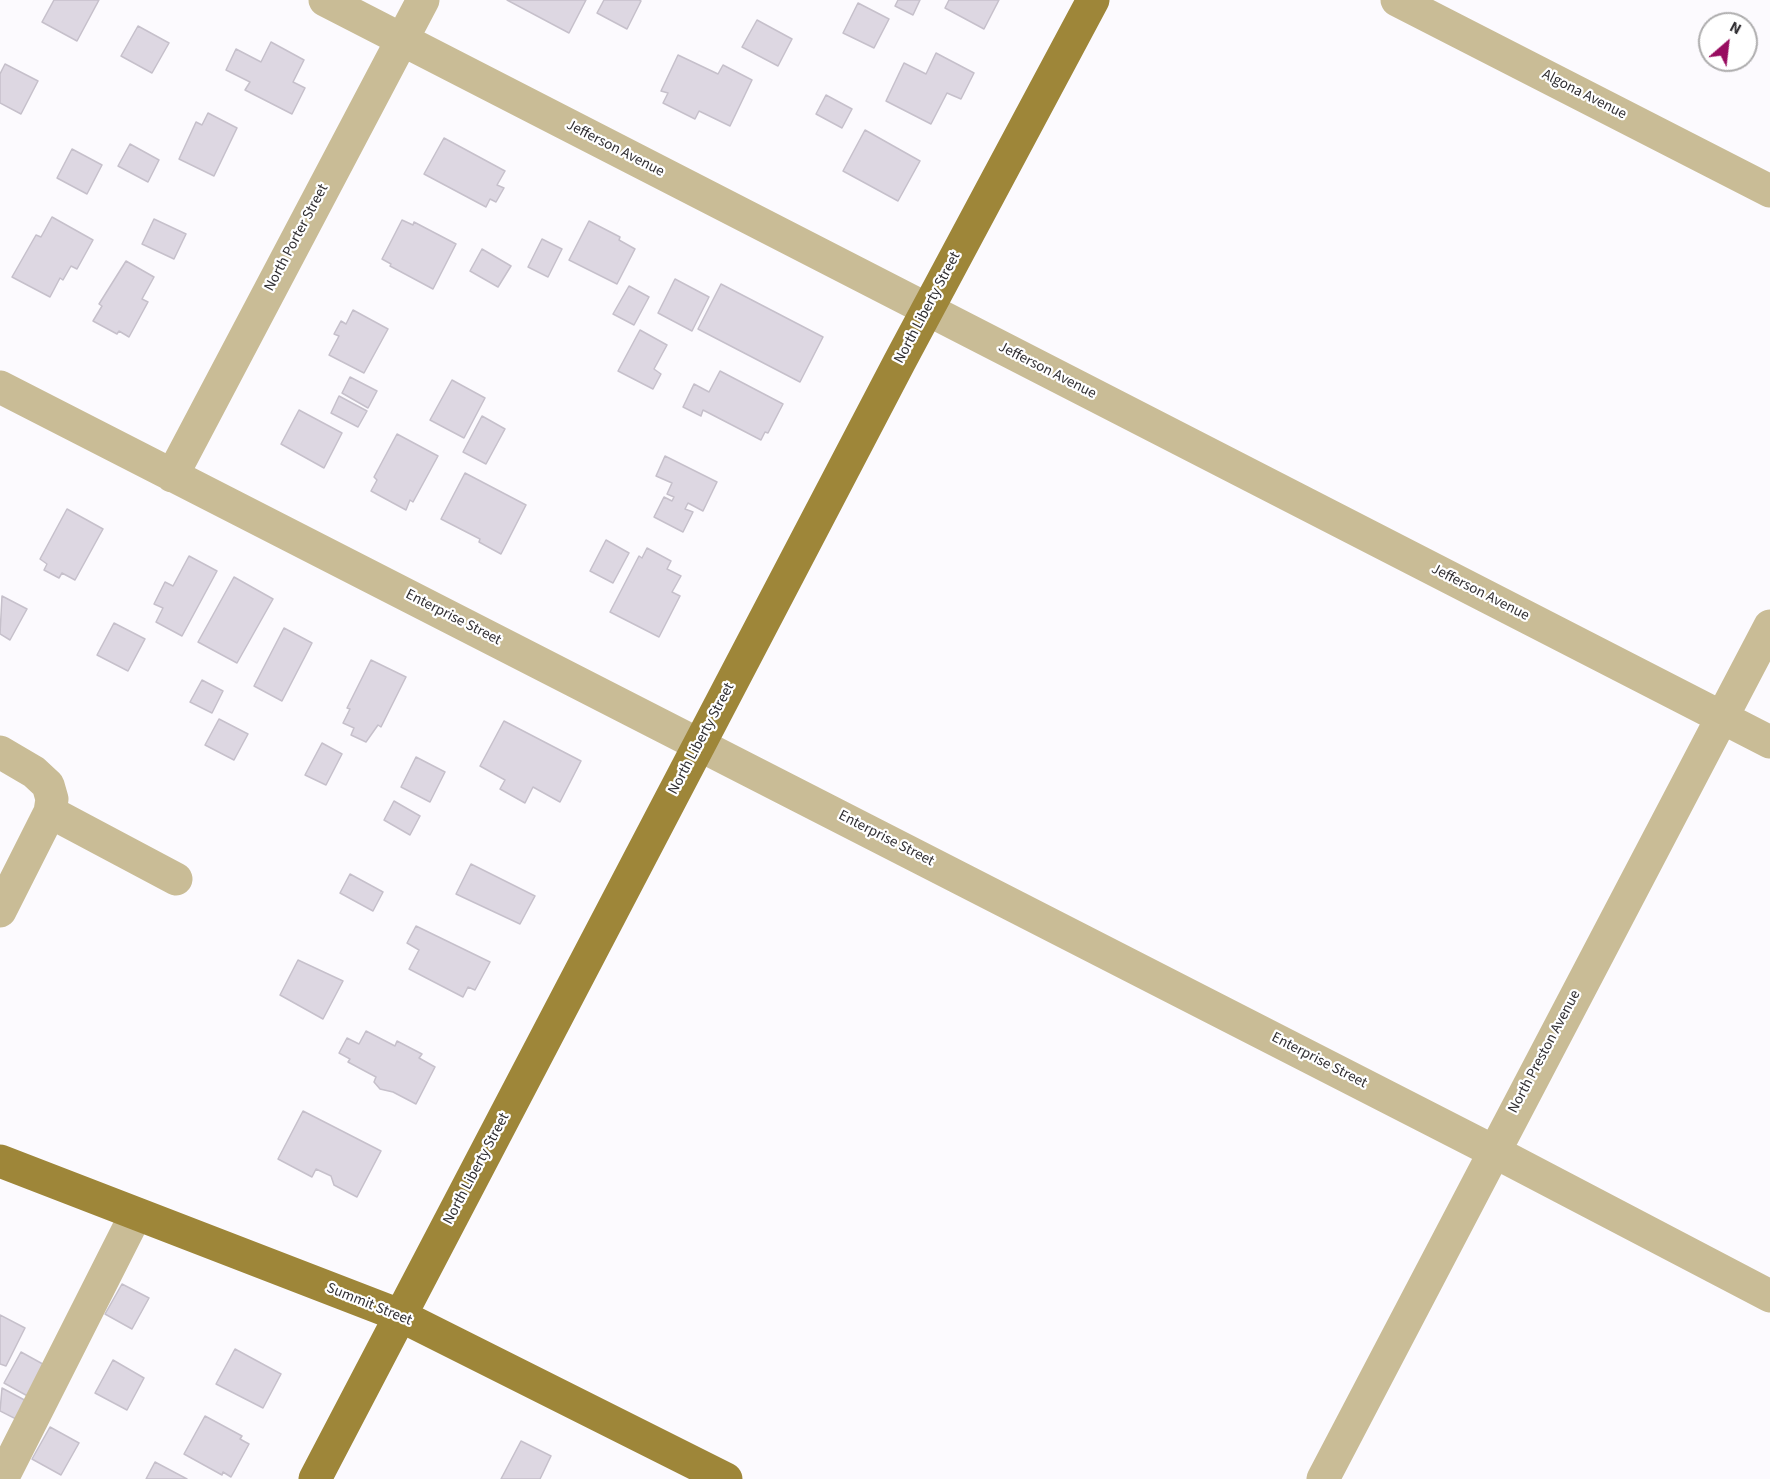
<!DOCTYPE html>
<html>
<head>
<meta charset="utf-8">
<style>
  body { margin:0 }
  #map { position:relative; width:1770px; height:1479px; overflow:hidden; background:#fcfafe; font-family:"Source Sans 3",sans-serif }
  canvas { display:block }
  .north { position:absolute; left:1698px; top:12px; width:60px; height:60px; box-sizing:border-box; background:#fff; border:2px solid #adacad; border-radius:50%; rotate:28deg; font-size:16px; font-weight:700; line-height:24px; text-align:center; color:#312f33 }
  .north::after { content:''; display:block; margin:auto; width:21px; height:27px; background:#980c60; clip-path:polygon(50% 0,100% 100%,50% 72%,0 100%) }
</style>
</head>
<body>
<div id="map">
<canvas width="1770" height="1479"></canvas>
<div class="north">N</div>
</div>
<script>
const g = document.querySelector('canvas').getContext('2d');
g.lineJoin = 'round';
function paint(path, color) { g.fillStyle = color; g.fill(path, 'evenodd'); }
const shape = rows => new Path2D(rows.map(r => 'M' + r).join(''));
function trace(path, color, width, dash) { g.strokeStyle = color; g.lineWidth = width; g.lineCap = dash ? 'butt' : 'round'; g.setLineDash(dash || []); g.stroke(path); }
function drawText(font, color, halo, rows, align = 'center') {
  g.font = font + ' "Source Sans 3",sans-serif'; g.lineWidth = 4.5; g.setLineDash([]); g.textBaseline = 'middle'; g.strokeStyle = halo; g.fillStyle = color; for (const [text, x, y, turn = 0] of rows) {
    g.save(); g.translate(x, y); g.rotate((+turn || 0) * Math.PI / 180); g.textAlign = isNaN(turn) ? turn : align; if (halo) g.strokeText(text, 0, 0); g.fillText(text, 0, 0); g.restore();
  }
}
const building = shape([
  [54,0,99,0,77,41,42,22,54,0],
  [507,0,586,0,569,33,507,0],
  [604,0,639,0,641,1,627,29,597,13,604,0],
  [898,0,920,0,913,15,895,6,898,0],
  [949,0,999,0,984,29,945,8,949,0],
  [858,3,889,19,874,48,843,33,858,3],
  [757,20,792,39,778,66,742,47,757,20],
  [138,26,169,43,152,73,121,56,138,26],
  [271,42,304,60,293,82,305,88,292,114,245,90,250,82,226,70,236,49,261,62,271,42],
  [936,53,974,73,961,99,947,93,931,124,886,101,904,63,926,74,936,53],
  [678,55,718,74,723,65,752,80,730,126,699,111,695,119,663,103,668,93,661,91,678,55],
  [5,64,38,81,21,114,0,103,0,74,5,64],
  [826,95,852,109,842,128,816,114,826,95],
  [208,113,237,128,214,176,179,159,196,122,202,125,208,113],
  [865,130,920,161,898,201,843,171,865,130],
  [444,138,505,171,497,185,504,188,496,202,490,199,486,207,424,174,444,138],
  [130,144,159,160,148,182,118,166,130,144],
  [72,149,102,165,87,194,57,178,72,149],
  [52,217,93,240,77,269,71,266,63,280,60,278,50,297,12,277,36,235,41,237,52,217],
  [154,219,186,234,174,259,142,244,154,219],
  [402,220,413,225,414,222,456,244,433,289,390,266,391,264,382,259,402,220],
  [589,221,620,237,619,240,635,249,617,284,569,260,589,221],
  [542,239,562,249,548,277,528,267,542,239],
  [482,249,511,266,498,287,470,271,482,249],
  [126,261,154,277,142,299,148,302,129,337,119,331,117,334,93,321,102,306,99,304,126,261],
  [675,279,709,297,692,331,658,313,675,279],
  [721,284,823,337,800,382,698,329,721,284],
  [629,286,649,297,634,325,613,314,629,286],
  [353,310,388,329,364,373,329,355,339,336,334,334,341,321,346,324,353,310],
  [640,330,667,345,654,369,661,374,653,389,618,371,640,330],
  [720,371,783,404,768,433,765,432,761,440,703,410,701,416,683,407,694,384,709,392,720,371],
  [350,377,377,391,368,408,342,393,350,377],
  [452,380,485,398,464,438,430,420,452,380],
  [339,396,367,411,358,427,331,413,339,396],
  [299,410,342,433,324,468,281,444,299,410],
  [482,416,505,429,486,464,463,452,482,416],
  [397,434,438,456,413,502,410,500,406,510,371,491,377,480,374,477,397,434],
  [665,456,717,482,703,511,688,503,685,509,693,512,683,532,654,517,664,497,672,501,674,497,667,494,672,483,656,476,665,456],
  [465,473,526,505,501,554,479,542,480,539,441,519,465,473],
  [67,509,103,529,75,580,62,573,59,578,44,570,47,564,40,559,67,509],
  [606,540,629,553,613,583,590,571,606,540],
  [647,548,671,561,667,569,681,576,672,592,680,596,659,637,610,612,639,556,642,558,647,548],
  [189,556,217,571,182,636,156,622,163,608,154,604,165,582,173,586,189,556],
  [234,577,273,599,237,663,198,642,234,577],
  [2,596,27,609,10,640,0,634,2,596],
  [114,623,145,639,128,671,97,655,114,623],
  [284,628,312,643,282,701,254,686,284,628],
  [371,660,406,677,381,727,378,725,366,742,351,735,354,728,343,723,350,709,347,708,371,660],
  [202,680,223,691,212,713,190,702,202,680],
  [219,719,248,734,234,760,205,745,219,719],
  [504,721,581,761,560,802,533,787,525,803,500,789,505,780,480,766,504,721],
  [322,743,342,754,326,785,305,775,322,743],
  [416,757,445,772,430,802,401,787,416,757],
  [394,801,420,816,410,835,384,820,394,801],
  [471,864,535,896,520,924,456,894,471,864],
  [350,874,383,892,373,911,340,893,350,874],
  [416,926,490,962,475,990,468,987,463,997,409,969,419,950,407,943,416,926],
  [298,960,343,981,323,1019,280,995,298,960],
  [366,1031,395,1046,397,1041,422,1054,419,1058,435,1067,416,1104,393,1092,380,1089,374,1082,376,1077,348,1062,350,1059,339,1053,347,1038,359,1044,366,1031],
  [303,1111,381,1151,357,1197,334,1185,331,1176,316,1169,312,1177,278,1159,303,1111],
  [122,1284,149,1298,132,1329,105,1314,122,1284],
  [0,1315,25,1328,6,1366,0,1364,0,1315],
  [235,1349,281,1374,263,1408,216,1384,235,1349],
  [21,1352,50,1368,33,1399,4,1383,21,1352],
  [113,1360,144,1378,127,1410,95,1393,113,1360],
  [2,1388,32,1404,22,1422,0,1411,2,1388],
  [205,1416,242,1436,240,1439,249,1444,231,1477,223,1472,222,1475,184,1454,205,1416],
  [50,1427,79,1443,61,1475,32,1459,50,1427],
  [521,1441,551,1456,540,1479,501,1479,521,1441],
  [155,1462,187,1479,146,1479,155,1462]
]);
paint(building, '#ddd7e2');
trace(building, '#c6c0cb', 1.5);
trace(shape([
  [325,0,1770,742],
  [1397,0,1770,191],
  [0,387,1493,1151,1770,1296],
  [172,476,423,0],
  [0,752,34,772,48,785,52,799,50,812,0,911],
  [50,812,176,879],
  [2,1479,136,1214],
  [1323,1479,1770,626]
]), '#c9bc96', 33);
trace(shape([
  [0,1161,399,1315,726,1479],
  [315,1479,900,361,1093,0]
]), '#9e8639', 33);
drawText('15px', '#312f33', '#fff', [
  ["Algona Avenue",1584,95,27],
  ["Jefferson Avenue",615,149,27],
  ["North Porter Street",297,238,-62],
  ["North Liberty Street",928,308,-62],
  ["Jefferson Avenue",1047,371,27],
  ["Jefferson Avenue",1480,593,27],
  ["Enterprise Street",453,618,27],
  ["North Liberty Street",702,739,-62],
  ["Enterprise Street",886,839,27],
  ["North Preston Avenue",1545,1052,-62],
  ["Enterprise Street",1319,1061,27],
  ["North Liberty Street",477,1169,-62],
  ["Summit Street",369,1305,22]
]);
</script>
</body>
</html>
